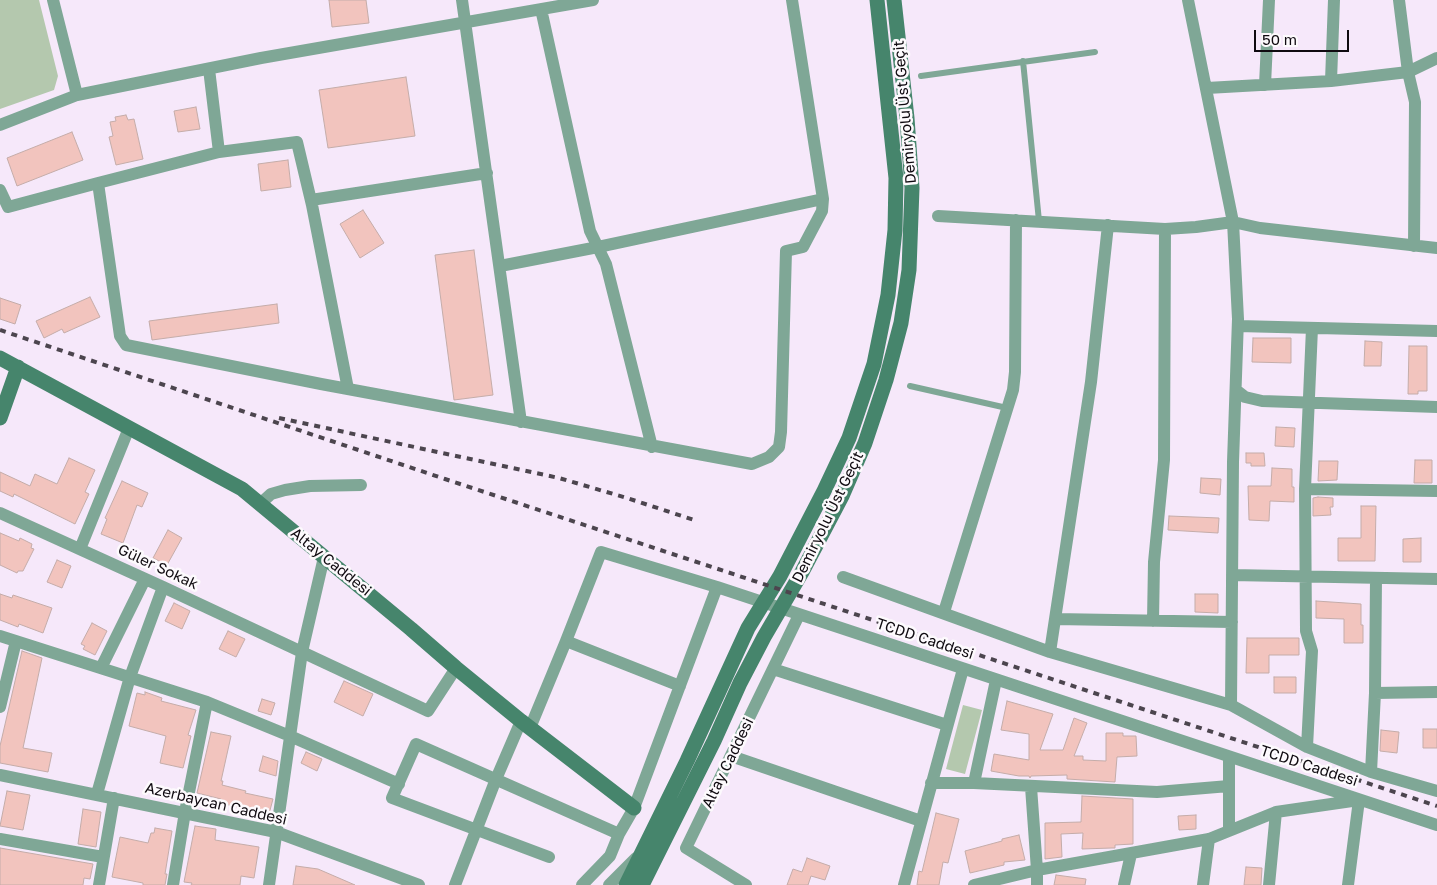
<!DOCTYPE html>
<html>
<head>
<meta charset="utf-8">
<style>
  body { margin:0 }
  #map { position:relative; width:1437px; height:885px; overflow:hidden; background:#f6e8fa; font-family:"Golos Text",sans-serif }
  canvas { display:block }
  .scale { position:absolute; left:1254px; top:30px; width:95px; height:22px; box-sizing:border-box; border:2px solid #0f0a10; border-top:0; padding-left:6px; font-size:15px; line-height:18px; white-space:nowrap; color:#0f0a10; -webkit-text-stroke:4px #fdfafd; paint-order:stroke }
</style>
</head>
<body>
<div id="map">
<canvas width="1437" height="885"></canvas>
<div class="scale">50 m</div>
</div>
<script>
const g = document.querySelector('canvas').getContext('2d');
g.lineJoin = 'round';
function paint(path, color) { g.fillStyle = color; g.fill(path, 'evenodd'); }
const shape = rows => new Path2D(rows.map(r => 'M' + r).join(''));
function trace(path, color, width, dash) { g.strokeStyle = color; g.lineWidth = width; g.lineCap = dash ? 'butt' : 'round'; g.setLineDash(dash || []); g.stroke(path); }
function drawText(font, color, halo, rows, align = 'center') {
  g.font = font + ' "Golos Text",sans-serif'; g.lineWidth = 5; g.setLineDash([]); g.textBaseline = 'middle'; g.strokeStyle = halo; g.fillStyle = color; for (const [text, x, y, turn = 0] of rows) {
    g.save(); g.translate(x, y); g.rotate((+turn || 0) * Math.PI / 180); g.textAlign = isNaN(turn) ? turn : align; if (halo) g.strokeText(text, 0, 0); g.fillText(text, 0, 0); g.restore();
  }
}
paint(shape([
  [0,0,39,0,58,76,54,90,0,109],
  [963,705,982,710,965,774,946,769]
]), '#b4c8ae');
const building = shape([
  [329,0,366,0,369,23,332,27,329,0],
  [406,77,415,136,328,148,319,90,406,77],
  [196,107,200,129,178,132,174,111,196,107],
  [126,115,128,120,134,119,143,159,116,165,109,137,113,136,110,122,116,121,115,117,126,115],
  [72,132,83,160,17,186,7,158,72,132],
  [288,160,291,187,261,191,258,164,288,160],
  [363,210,384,243,360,258,340,224,363,210],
  [474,250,493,395,454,400,435,255,474,250],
  [90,297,100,317,64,333,62,329,44,338,36,321,90,297],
  [0,298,21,305,15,324,0,319,0,298],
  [277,304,279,323,152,340,149,321,277,304],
  [1253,338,1291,338,1291,363,1252,362,1253,338],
  [1365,341,1382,342,1381,366,1364,366,1365,341],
  [1409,346,1427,346,1427,391,1418,391,1418,394,1408,394,1409,346],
  [1276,427,1295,428,1294,447,1275,446,1276,427],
  [1246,453,1264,453,1265,466,1251,466,1251,463,1246,463,1246,453],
  [69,458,95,470,85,492,89,494,75,524,14,494,13,497,0,491,0,472,30,486,35,474,57,484,69,458],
  [1415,460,1432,460,1432,483,1414,483,1415,460],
  [1319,461,1338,461,1337,480,1318,481,1319,461],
  [1272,468,1292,469,1292,487,1294,487,1294,502,1270,501,1269,521,1249,520,1248,486,1271,486,1272,468],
  [1201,478,1221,479,1220,495,1200,493,1201,478],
  [122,481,148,493,142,507,137,505,123,543,101,534,107,519,105,518,122,481],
  [1318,497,1333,498,1333,507,1330,507,1331,515,1313,516,1313,498,1318,497],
  [1361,506,1376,506,1375,561,1338,561,1338,538,1361,538,1361,506],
  [1169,516,1219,518,1218,533,1168,530,1169,516],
  [168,530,182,538,167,565,153,558,168,530],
  [0,533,19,541,20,538,32,544,31,548,34,549,23,571,18,571,17,573,0,565,0,533],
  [1421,538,1421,562,1403,562,1403,539,1421,538],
  [57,560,71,566,62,588,47,582,57,560],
  [0,594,12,598,13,595,52,608,43,633,19,624,18,627,0,620,0,594],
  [1195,594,1218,594,1218,613,1195,612,1195,594],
  [1316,601,1361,604,1361,625,1363,625,1363,643,1344,643,1344,619,1316,618,1316,601],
  [174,603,190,611,182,629,165,621,174,603],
  [92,623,107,631,95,655,83,649,85,646,81,644,92,623],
  [228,631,245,639,236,657,219,649,228,631],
  [1247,638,1299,638,1299,655,1269,655,1269,673,1246,673,1247,638],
  [22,651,42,658,23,748,52,753,48,772,0,763,0,746,22,651],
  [1274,677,1296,677,1296,693,1274,693,1274,677],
  [344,681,373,694,363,716,334,702,344,681],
  [145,692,162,698,161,701,196,710,188,735,191,736,183,768,160,763,166,736,129,726,137,693,145,695,145,692],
  [262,699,275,703,271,715,258,711,262,699],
  [1007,701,1053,714,1040,750,1063,750,1074,718,1087,723,1074,756,1083,756,1083,760,1106,761,1106,733,1123,733,1123,736,1136,736,1137,756,1117,757,1115,782,1067,779,1067,775,1031,776,1030,778,1029,776,1019,776,991,771,994,754,1029,760,1029,734,1001,730,1007,701],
  [1423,729,1437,729,1437,748,1423,748,1423,729],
  [1381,730,1399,732,1397,753,1380,751,1381,730],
  [211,732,231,736,221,781,223,781,222,785,246,791,245,793,273,799,269,814,220,803,221,799,197,793,211,732],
  [306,752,322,759,317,771,301,763,306,752],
  [263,756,278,761,276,776,259,771,263,756],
  [7,791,30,795,23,830,0,826,7,791],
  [1082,796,1133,799,1133,844,1115,845,1115,848,1112,848,1082,849,1083,833,1061,834,1062,857,1045,859,1045,823,1081,822,1082,796],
  [83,809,101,812,96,847,78,844,83,809],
  [936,813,959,819,948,863,943,862,939,885,917,885,919,871,922,872,936,813],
  [1196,815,1196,829,1179,830,1178,816,1196,815],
  [195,826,216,829,215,840,259,847,254,878,241,876,240,885,191,885,192,883,184,882,195,826],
  [155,828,172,831,165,874,167,874,165,885,143,885,143,883,112,877,120,837,148,843,151,833,154,833,155,828],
  [1019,835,1025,860,1004,862,1004,865,970,873,965,851,1002,841,1002,839,1019,835],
  [0,848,93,864,90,879,84,878,83,885,0,885,0,848],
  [807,858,830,866,825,880,811,876,808,885,787,885,793,869,802,872,807,858],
  [296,866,318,869,355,885,293,885,296,866],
  [1246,867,1262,868,1261,885,1244,885,1246,867],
  [1056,875,1086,879,1085,885,1054,885,1056,875]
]);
paint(building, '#f2c4be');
trace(building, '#c4aca9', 1);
trace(shape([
  [1023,61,1039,221],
  [921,76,1095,52],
  [910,386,1007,408]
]), '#7fa796', 6);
trace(shape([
  [53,0,77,95],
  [462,0,521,422],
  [1188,0,1233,222,1260,228,1437,248],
  [1399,0,1408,72,1415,102,1414,246],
  [541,9,590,231,606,264,652,447],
  [209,69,219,152,98,183,120,336,126,345,321,384,752,464,769,457,779,447,781,432,786,251,803,247,822,211,823,199,792,0],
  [1331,81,1334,0],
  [1265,85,1269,0],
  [1207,88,1331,81,1408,72,1437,58],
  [0,125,77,95,261,58,593,0],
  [219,152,297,142,312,205,348,389],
  [0,190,8,207,98,183],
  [311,200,487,173],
  [938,216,1165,229,1196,227,1233,222,1238,319,1233,462,1231,705],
  [500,266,598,247,823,199],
  [1238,326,1437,331],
  [1236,390,1245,397,1262,401,1437,407],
  [1305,489,1437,491],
  [260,504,271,494,285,490,310,486,361,485],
  [0,513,163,587,428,711,456,668],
  [80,549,129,428],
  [1232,575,1437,579],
  [843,577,1050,652,1231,705,1307,747,1371,772,1437,791],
  [944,612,1013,390,1015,372,1016,220],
  [1055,619,1232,622],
  [1153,621,1154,562,1164,460,1165,229],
  [0,636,207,702,290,736,399,784],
  [566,641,601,552,717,587],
  [1050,652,1091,382,1108,225],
  [101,668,145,579],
  [773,669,947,725],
  [1375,693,1437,692],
  [0,707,16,641],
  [530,728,566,641,680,686],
  [1307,747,1312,651,1306,631,1305,489,1312,328],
  [731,756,921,821],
  [1229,757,1229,831],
  [1371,772,1375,693,1376,578],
  [0,775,276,832,419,885],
  [931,783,974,783,1157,792,1229,786],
  [974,783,996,680],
  [1031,787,1037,870,1037,885],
  [97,794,130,677,163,587],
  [0,839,103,857],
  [549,857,392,798,416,744,619,834],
  [99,885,114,798],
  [173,885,185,812,207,702],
  [269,885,302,652,324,557],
  [455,885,496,779,521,721],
  [582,885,610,856,619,834,634,808,717,587,1437,825],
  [609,885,636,858],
  [746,885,686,848,799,615],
  [904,885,963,669],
  [974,885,1037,870,1209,839,1276,812,1359,800,1348,885],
  [1124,885,1131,854],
  [1203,885,1209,839],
  [1269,885,1276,812]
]), '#7fa796', 12);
trace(shape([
  [0,358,242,489,411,629,456,668,521,721,634,808],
  [0,418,18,367],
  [626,885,687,761,748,628,780,576,824,491,849,438,874,364,888,295,895,230,896,178,877,0],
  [642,885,714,741,740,683,764,637,802,572,842,496,865,443,886,380,901,323,909,270,912,188,907,118,894,0]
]), '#46856c', 15);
trace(shape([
  [0,330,445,479,1437,806],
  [279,418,559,478,627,498,694,520]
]), '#4c454e', 4, [6, 6]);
drawText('15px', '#0f0a10', '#fdfafd', [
  ["Demiryolu Üst Geçit",905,112,-95],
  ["Demiryolu Üst Geçit",828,517,-64],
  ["Altay Caddesi",331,562,39],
  ["Güler Sokak",158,567,25],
  ["TCDD Caddesi",925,639,18],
  ["Altay Caddesi",728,763,-64],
  ["TCDD Caddesi",1309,766,18],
  ["Azerbaycan Caddesi",216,804,13]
]);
</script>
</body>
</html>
